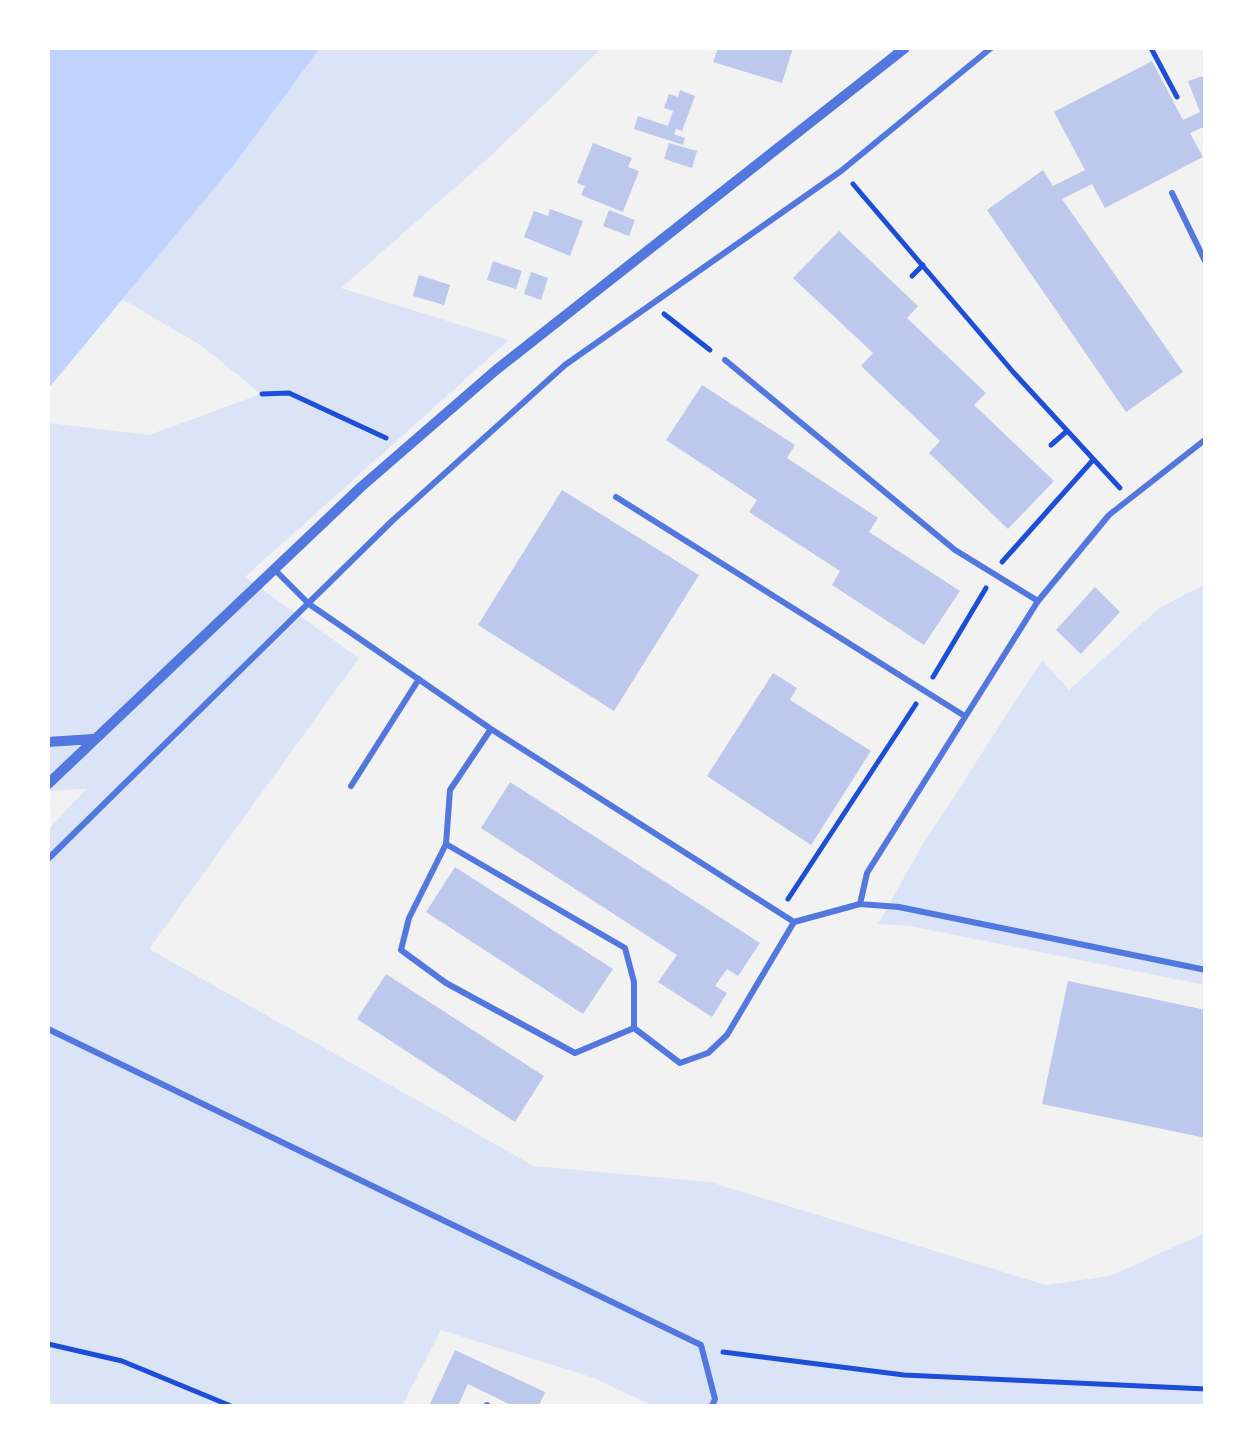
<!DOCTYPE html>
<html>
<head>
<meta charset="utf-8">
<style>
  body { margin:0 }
  #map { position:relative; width:1253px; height:1454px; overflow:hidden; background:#f2f2f2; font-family:Signika,sans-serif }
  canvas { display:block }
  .frame { position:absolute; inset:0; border:50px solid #fff; pointer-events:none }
</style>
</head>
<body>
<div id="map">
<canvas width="1253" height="1454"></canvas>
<div class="frame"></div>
</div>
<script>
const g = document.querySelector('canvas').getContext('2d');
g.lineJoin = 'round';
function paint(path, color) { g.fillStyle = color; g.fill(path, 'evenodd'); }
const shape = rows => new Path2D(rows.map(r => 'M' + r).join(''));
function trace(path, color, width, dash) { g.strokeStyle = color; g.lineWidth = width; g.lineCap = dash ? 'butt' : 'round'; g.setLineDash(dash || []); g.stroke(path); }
paint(shape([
  [320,48,602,48,492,155,341,288,509,340,245,577,359,658,149,949,534,1166,710,1182,1046,1285,1110,1276,1205,1233,1205,1406,653,1406,594,1378,441,1330,402,1406,48,1406,48,830,86,789,48,791,48,423,149,435,261,394,202,346,122,299,237,161],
  [1205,584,1205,985,910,926,878,924,920,849,1042,660,1069,690,1158,609]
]), '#dbe4f7');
paint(shape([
  [48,48,320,48,237,161,48,389]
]), '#bfd3fe');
paint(shape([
  [718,48,793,48,782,83,713,62],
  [1152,61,1183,120,1200,112,1188,81,1206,75,1206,126,1190,133,1203,157,1105,208,1092,184,1062,199,1183,372,1126,412,987,210,1043,170,1053,186,1085,170,1054,112],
  [680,90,695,96,682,131,676,129,674,134,685,138,683,145,634,129,638,116,668,126,673,111,664,108,669,94,678,97],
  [593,143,632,158,628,167,639,171,623,212,581,195,585,186,577,183],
  [669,143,697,151,692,168,664,159],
  [550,209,583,221,570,256,524,237,534,211,548,216],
  [609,210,635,220,629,236,603,226],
  [839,231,918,306,907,318,986,393,974,405,1054,481,1008,529,929,453,940,441,861,366,873,353,793,278],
  [493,261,522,271,516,289,487,280],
  [531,272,548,278,541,300,524,294],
  [419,275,450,285,444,305,413,296],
  [702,385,795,445,787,458,878,518,869,532,960,591,924,645,832,585,840,571,749,512,757,500,666,440],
  [562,490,699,575,614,711,478,625],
  [1095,587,1120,612,1081,654,1056,630],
  [773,673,797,688,790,700,871,751,811,845,707,776],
  [510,782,760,943,738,976,727,969,715,986,727,993,712,1017,658,982,677,955,481,828],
  [455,867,613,969,583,1014,426,912],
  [386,974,544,1076,515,1122,357,1019],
  [1068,981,1206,1010,1206,1138,1042,1104],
  [455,1350,545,1392,539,1406,513,1406,468,1384,458,1406,429,1406]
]), '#bdc9ec');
trace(shape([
  [1151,48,1177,97],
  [853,184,1014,373,1120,488],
  [912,276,923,265],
  [664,314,710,350],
  [262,394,289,393,386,438],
  [1051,445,1067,431],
  [1002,562,1093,460],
  [933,677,986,588],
  [788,899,916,704],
  [48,1344,122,1361,231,1406],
  [723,1352,904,1375,1206,1389]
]), '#1d4ed8', 5);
trace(shape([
  [1172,193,1206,263],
  [725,360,955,550,1038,601],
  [616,497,963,715],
  [275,570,309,604,491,729,794,922,860,904,899,907,1206,970],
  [491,729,450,790,446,844,625,948,634,982,634,1028,680,1063,708,1053,727,1035,794,922],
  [351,786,419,679],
  [446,844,409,918,401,950,446,983,575,1053,634,1028],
  [48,859,392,521,565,365,841,171,991,48],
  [860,904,867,873,1038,601,1109,515,1206,439],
  [48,1029,701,1345,715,1399,712,1406],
  [487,1406,487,1405]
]), '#5277de', 6);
trace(shape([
  [48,742,93,739],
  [48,784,361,487,496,370,905,48]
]), '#5277de', 10);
</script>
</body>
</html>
